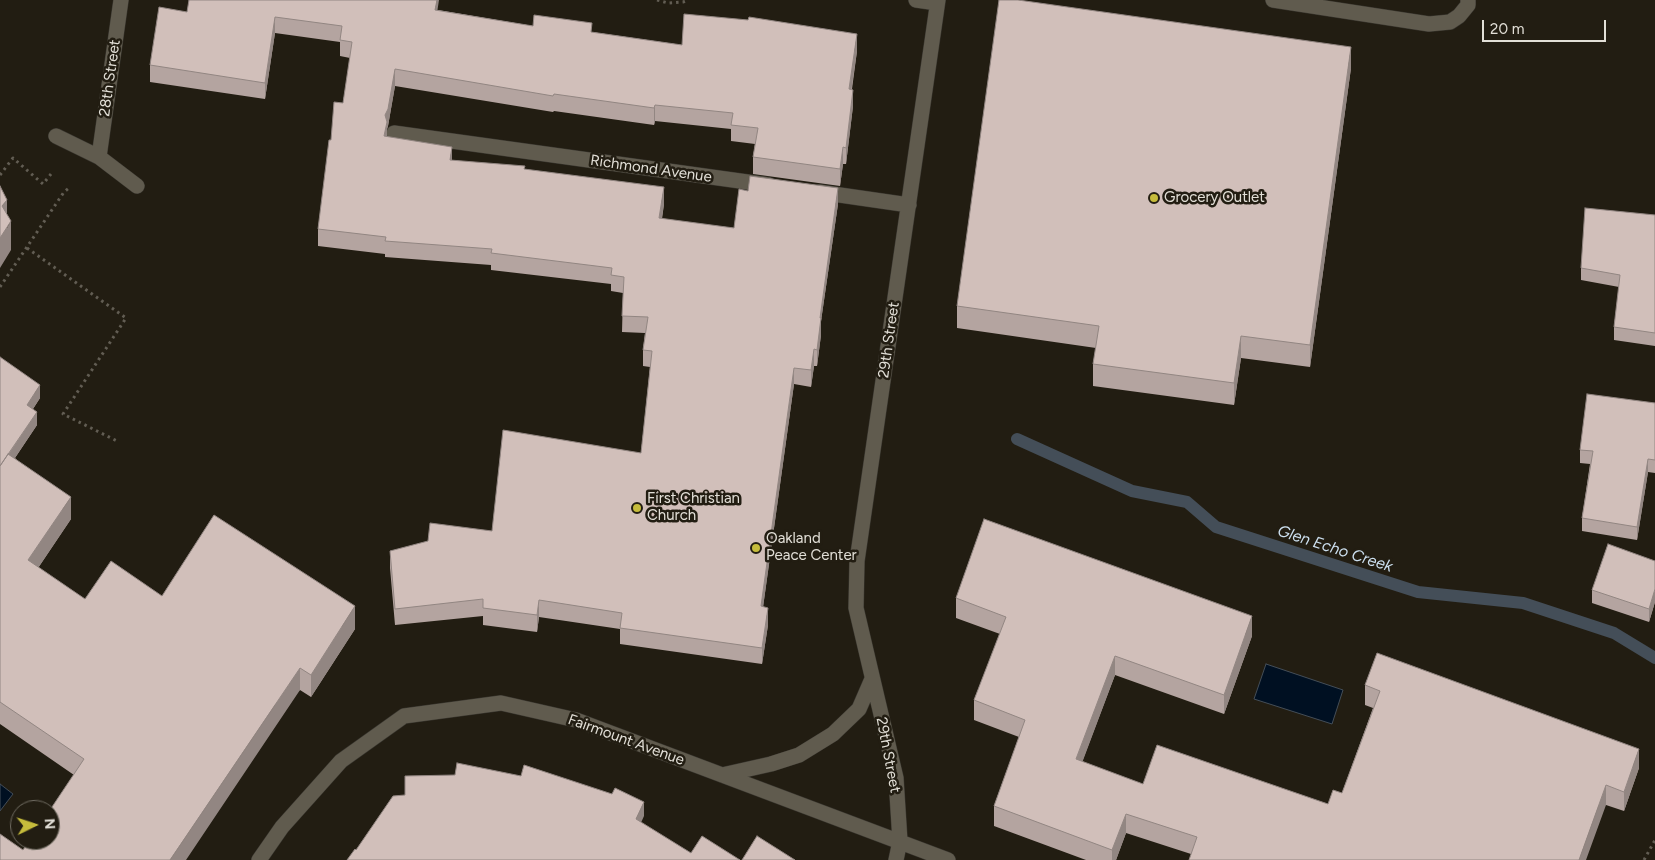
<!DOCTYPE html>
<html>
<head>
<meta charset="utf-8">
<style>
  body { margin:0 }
  #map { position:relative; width:1655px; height:860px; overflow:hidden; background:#221d12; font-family:Figtree,sans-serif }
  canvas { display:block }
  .north { position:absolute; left:10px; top:800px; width:50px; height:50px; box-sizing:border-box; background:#221d12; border:1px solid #6f6b61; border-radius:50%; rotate:86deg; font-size:14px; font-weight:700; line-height:20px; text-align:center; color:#e2dfd7 }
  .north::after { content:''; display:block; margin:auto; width:18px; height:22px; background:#c6bc3c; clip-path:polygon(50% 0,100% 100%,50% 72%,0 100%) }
  .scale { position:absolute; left:1482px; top:20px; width:124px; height:22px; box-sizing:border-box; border:2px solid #e2dfd7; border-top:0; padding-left:6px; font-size:15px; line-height:18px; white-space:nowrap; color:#e2dfd7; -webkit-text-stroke:4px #221d12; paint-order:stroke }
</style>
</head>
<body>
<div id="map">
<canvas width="1655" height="860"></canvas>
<div class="north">N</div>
<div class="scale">20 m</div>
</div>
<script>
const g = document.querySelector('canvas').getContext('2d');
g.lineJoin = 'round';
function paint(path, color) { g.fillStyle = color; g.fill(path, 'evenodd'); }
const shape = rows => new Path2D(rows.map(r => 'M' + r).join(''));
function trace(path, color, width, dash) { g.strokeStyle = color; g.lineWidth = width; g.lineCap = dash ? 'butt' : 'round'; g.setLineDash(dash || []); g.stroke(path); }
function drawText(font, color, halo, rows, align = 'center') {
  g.font = font + ' Figtree,sans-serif'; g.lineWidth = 5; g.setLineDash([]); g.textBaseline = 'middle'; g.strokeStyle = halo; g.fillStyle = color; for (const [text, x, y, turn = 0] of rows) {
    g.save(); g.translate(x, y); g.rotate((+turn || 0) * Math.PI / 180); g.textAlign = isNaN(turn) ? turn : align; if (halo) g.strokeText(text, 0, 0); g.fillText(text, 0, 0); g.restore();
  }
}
const water = shape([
  [1266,664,1343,690,1332,724,1254,699,1266,664],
  [0,784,13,794,0,811,0,784]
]);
paint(water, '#001022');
trace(water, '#444e58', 1);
trace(shape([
  [1017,439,1132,491,1187,502,1216,527,1418,592,1523,603,1614,633,1655,658]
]), '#444e58', 12);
const minor = shape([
  [916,0,937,3],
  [1273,0,1429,24,1450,22,1459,16,1468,5,1468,0],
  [394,133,769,185],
  [56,136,99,157,137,186],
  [99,157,121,0],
  [819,192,909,205],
  [722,775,771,764,799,755,833,734,859,709,872,679],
  [259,860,282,827,341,761,404,716,501,703,576,720,948,860],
  [896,860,900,841,896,778,856,608,857,561,938,0]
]);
trace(minor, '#3a3730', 16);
trace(shape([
  [657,0,668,3,683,2,688,0],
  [0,175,13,158,43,184,51,174],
  [27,248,126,318,63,414,117,441],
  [0,287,64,192,69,188],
  [1644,860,1655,840]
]), '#625d53', 3, [2.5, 4]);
trace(minor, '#605b4e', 15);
paint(shape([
  [438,10,533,26,592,32,682,45,857,51,852,89,853,106,846,164,843,164,840,186,753,174,753,157,755,144,731,141,731,129,655,121,654,125,554,111,553,112,395,86,388,126,387,129,387,137,452,160,525,169,664,204,662,219,734,228,838,204,821,321,821,335,817,366,814,366,811,387,794,384,763,607,768,625,762,664,620,644,620,629,539,617,537,632,483,625,483,616,395,625,390,568,390,551,492,531,641,453,650,367,643,366,643,350,645,333,622,332,623,293,611,291,611,284,491,270,491,265,385,257,385,254,318,246,318,229,331,140,343,103,350,58,340,56,340,42,275,33,265,99,150,82,150,65,187,12],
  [1351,68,1310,367,1241,358,1234,405,1093,386,1093,364,1096,348,957,328,957,306],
  [1655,215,1655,346,1614,340,1614,327,1619,287,1581,280,1581,268],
  [0,357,40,398,33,409,37,425,15,458,71,519,38,568,85,599,162,596,355,629,311,697,300,690,23,850,74,775,0,724],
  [1655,403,1655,473,1648,472,1637,540,1582,531,1582,518,1590,464,1580,463,1580,450],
  [1655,561,1655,602,1649,622,1592,603,1592,590],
  [956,598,1252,636,1224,714,1115,675,1082,762,1143,784,1328,804,1342,793,1373,708,1365,705,1365,685,1639,768,1624,811,1606,805,1191,854,1126,833,1116,860,1086,860,994,826,994,806,1019,737,974,720,974,700,1000,634,956,618]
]), '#b4a4a0');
paint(shape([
  [437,0,439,0,435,26,435,10],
  [275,17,275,33,265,99,265,83],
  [857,34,857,51,849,106,849,89],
  [1351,47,1351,68,1310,367,1310,345],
  [395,69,395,86,388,126,387,129,387,138,384,136,385,115],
  [853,90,853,106,846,164,846,148],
  [655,105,655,121,654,125,654,108],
  [452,147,452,163,450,160],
  [843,147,843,164,840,186,840,169],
  [664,187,664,204,659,235,659,218],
  [838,188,838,204,821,321,821,335,817,366,817,350,820,318],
  [7,200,7,228,11,221,11,250,0,268,0,238,2,206],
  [1241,336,1241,358,1234,405,1234,383],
  [814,349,814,366,811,387,811,370],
  [794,368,794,384,761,622,761,606],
  [40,385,40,398,27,418,27,405],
  [37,412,37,425,0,480,0,467],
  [1648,459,1648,472,1637,540,1637,527],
  [71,497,71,519,28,583,28,560],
  [1655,589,1655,602,1649,622,1649,609],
  [539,600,539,617,537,632,537,615],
  [355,606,355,629,311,697,311,675],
  [768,608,768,625,762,664,762,648],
  [1252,616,1252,636,1224,714,1224,695],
  [1115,656,1115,675,1076,779,1076,759],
  [300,668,300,690,186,860,170,860],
  [1639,749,1639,768,1624,811,1624,792],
  [1606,785,1606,805,1586,860,1579,860],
  [644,802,644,816,636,834,636,819],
  [1126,814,1126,833,1116,860,1112,860,1112,850]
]), '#928682');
const building = shape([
  [189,0,437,0,435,10,533,26,534,15,592,23,591,32,682,45,684,14,748,20,749,17,857,34,849,89,853,90,846,148,843,147,840,169,753,157,758,128,731,125,733,113,655,105,654,108,554,94,553,96,395,69,388,109,385,115,387,122,384,136,452,147,450,160,525,166,524,169,664,187,659,218,734,228,739,189,748,191,750,176,838,188,820,318,821,318,817,350,814,349,811,370,794,368,761,606,768,608,762,648,620,628,622,613,539,600,537,615,483,608,483,599,395,609,390,551,428,541,430,523,492,531,503,430,641,453,652,351,643,350,648,317,622,316,624,277,611,275,612,268,491,253,492,249,385,241,386,237,318,229,329,140,331,140,334,102,343,103,352,42,340,40,342,26,275,17,265,83,150,65,159,7,187,12,189,0],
  [999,0,1018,0,1351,47,1310,345,1241,336,1234,383,1093,364,1099,326,957,306,999,0],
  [0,186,7,200,2,206,11,221,0,238,0,186],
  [1585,208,1655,215,1655,333,1614,327,1620,275,1581,268,1585,208],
  [0,357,40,385,27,405,37,412,0,466,0,357],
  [1587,394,1655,403,1655,460,1648,459,1637,527,1582,518,1593,451,1580,450,1587,394],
  [8,454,71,497,28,560,85,599,111,561,162,596,214,515,355,606,311,675,300,668,170,860,0,860,0,834,23,850,30,840,50,840,50,810,84,759,0,702,0,466,8,454],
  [984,519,1252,616,1224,695,1115,656,1076,759,1143,784,1157,745,1328,804,1333,790,1342,793,1380,691,1365,685,1377,653,1639,749,1624,792,1606,785,1579,860,1189,860,1197,837,1126,814,1112,850,994,806,1025,720,974,700,1006,617,956,598,984,519],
  [1608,544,1655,561,1655,589,1649,609,1592,590,1608,544],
  [457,763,521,776,524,765,612,794,615,788,644,802,636,819,691,853,702,836,740,860,347,860,355,849,356,850,393,796,405,795,405,776,455,775,457,763],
  [757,836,795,860,742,860,757,836]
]);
paint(building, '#d1bfba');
trace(building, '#928682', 1);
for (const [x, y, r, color] of [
  [1154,198,5,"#c6bc3c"],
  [637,508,5,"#c6bc3c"],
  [756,548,5,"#c6bc3c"]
]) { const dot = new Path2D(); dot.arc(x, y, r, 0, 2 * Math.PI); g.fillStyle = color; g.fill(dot); trace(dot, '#221d12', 2); }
drawText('15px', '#e2dfd7', '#221d12', [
  ["28th Street",110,78,-82],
  ["Richmond Avenue",651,169,8],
  ["29th Street",889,340,-82],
  ["Fairmount Avenue",626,740,20],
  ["29th Street",888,755,79]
]);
drawText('15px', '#e2dfd7', '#221d12', [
  ["Grocery Outlet",1164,198],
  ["First Christian",647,499],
  ["Church",647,516],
  ["Oakland",766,539],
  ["Peace Center",766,556]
], 'left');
drawText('italic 16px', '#ccdfef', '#221d12', [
  ["Glen Echo Creek",1335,549,18]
]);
</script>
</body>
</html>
